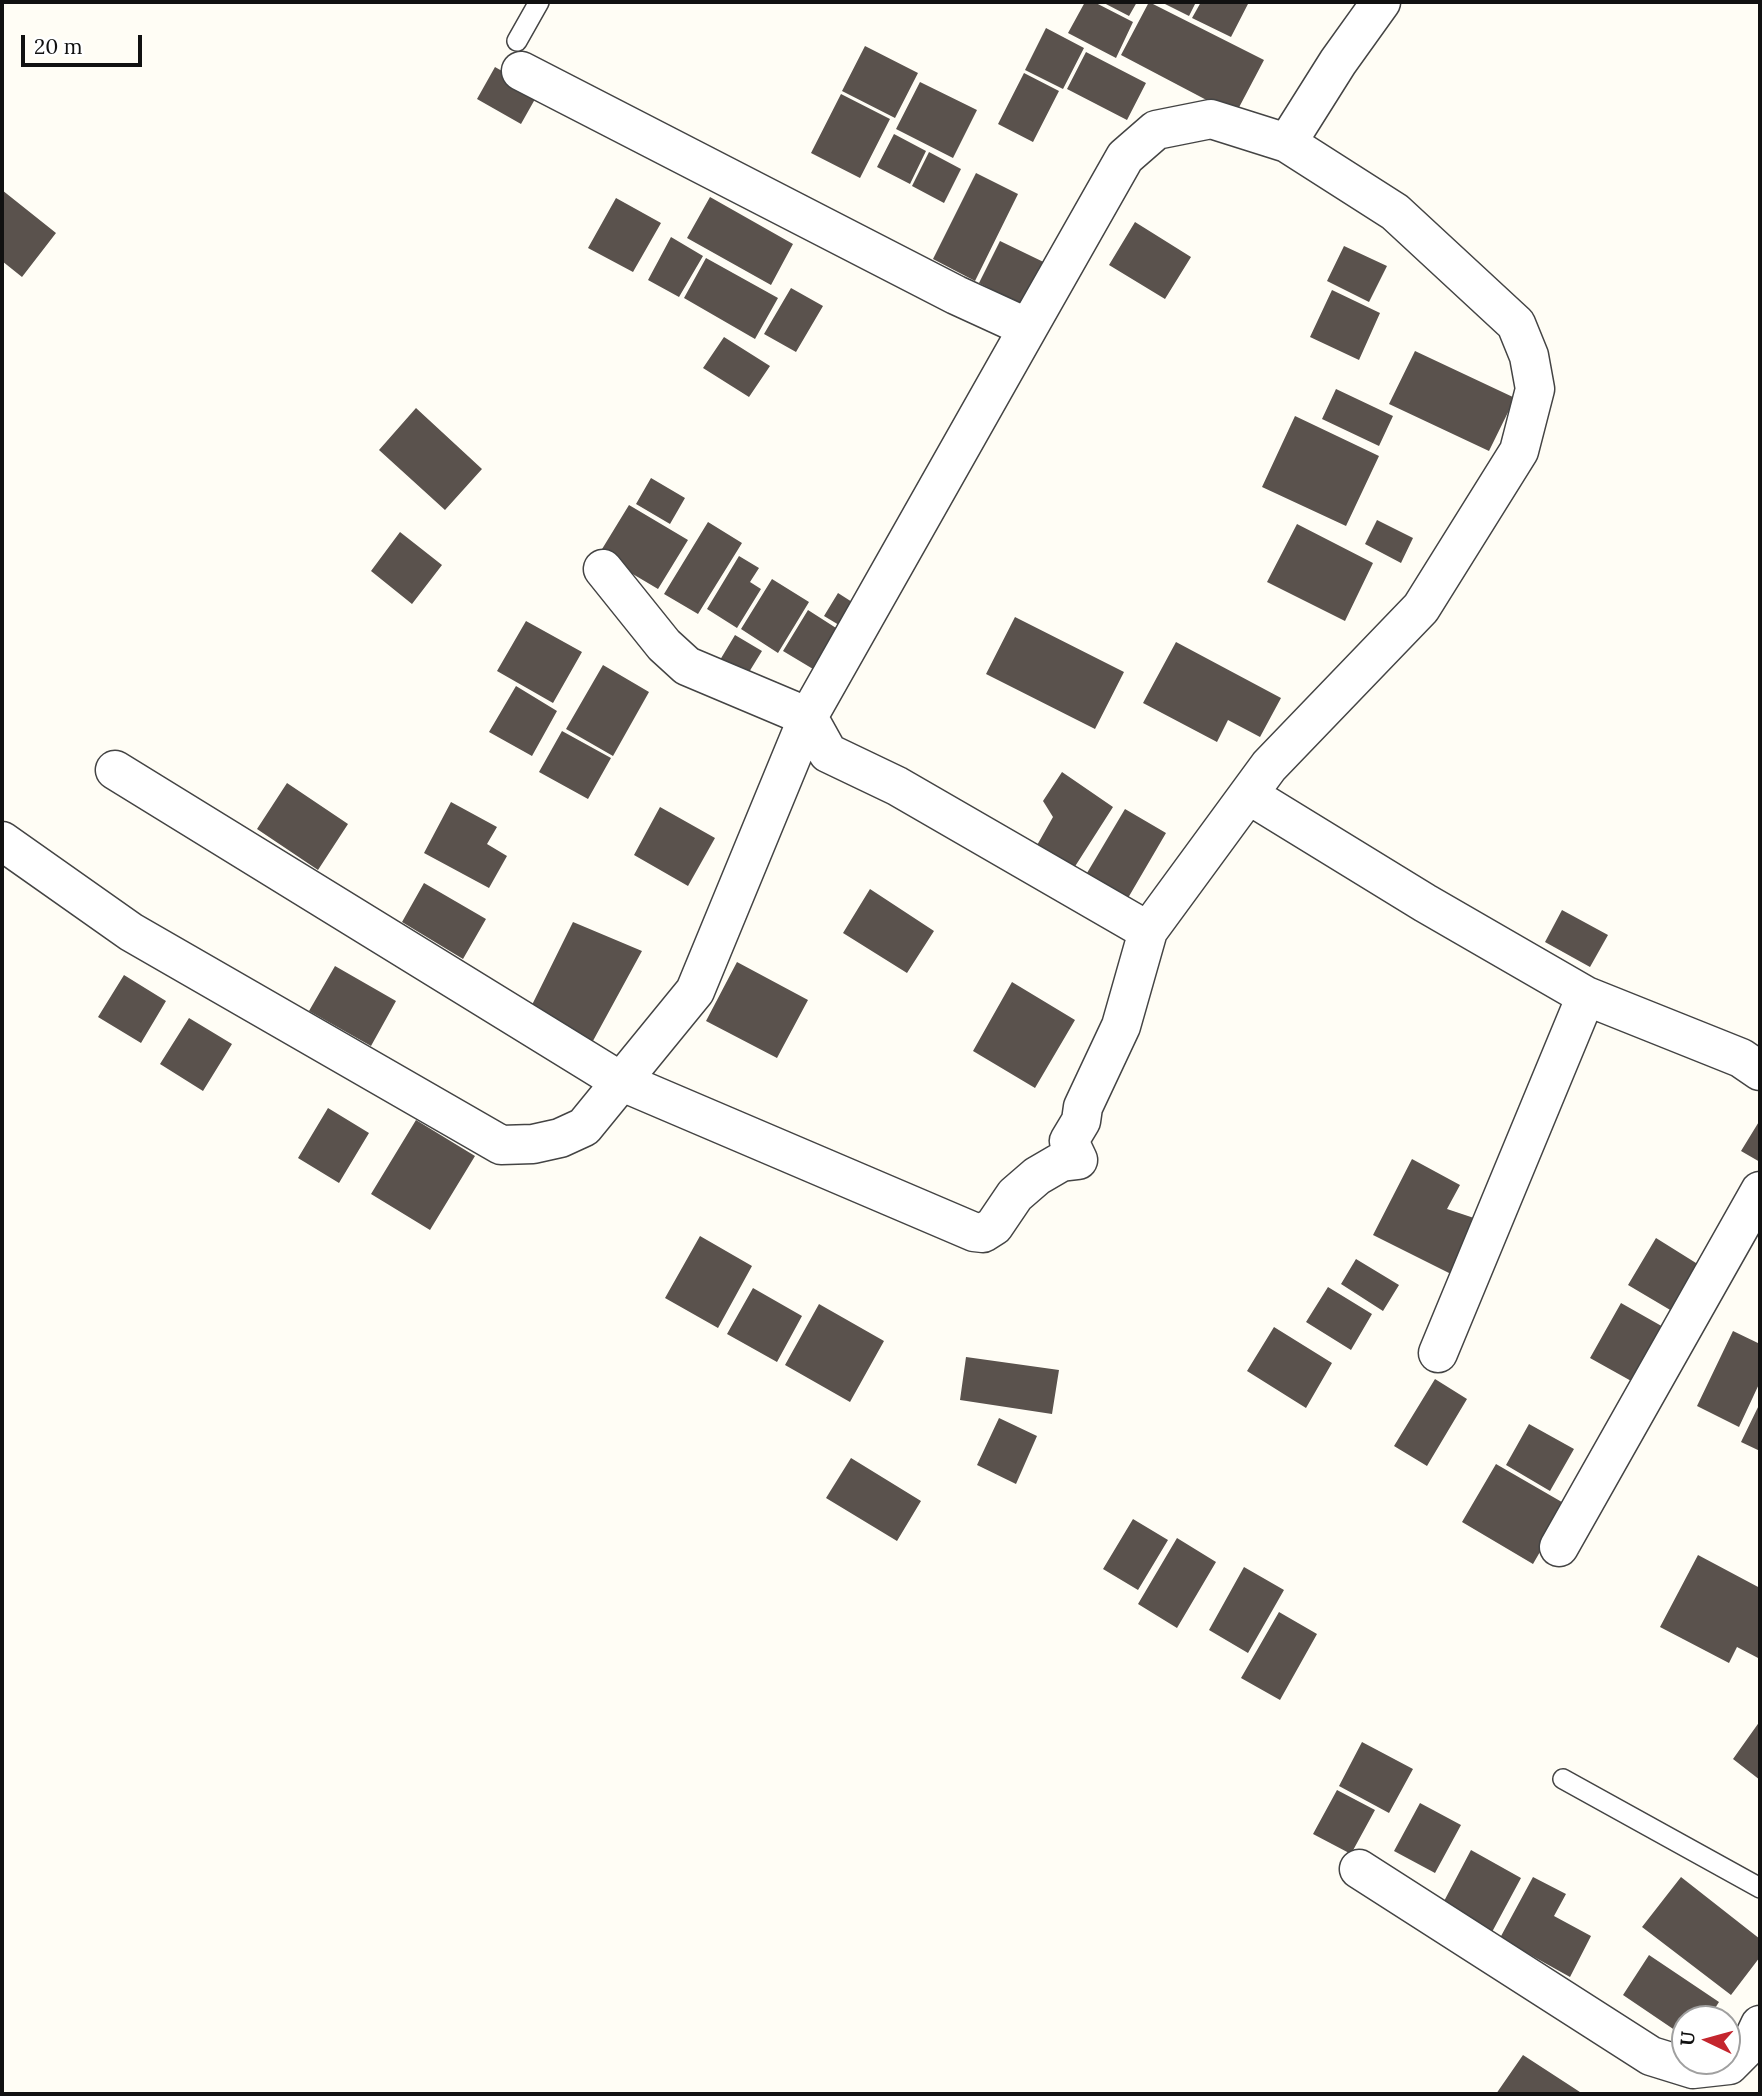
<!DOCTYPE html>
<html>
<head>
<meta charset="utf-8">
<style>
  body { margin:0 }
  #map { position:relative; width:1762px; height:2096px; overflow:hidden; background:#fffdf5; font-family:Lora,serif }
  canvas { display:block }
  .frame { position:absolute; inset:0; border:4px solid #111; pointer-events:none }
  .north { position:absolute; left:1671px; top:2005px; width:70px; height:70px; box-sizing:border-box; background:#fff; border:2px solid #a0a0a0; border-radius:50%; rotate:275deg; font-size:19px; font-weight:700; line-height:28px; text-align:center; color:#111 }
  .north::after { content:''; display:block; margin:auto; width:24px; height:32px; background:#c4262e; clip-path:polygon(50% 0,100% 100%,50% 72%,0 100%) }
  .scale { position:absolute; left:21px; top:35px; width:121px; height:32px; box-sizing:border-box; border:4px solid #111; border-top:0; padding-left:9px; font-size:21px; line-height:24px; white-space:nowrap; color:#111; -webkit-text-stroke:5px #fff; paint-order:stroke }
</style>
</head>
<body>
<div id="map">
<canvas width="1762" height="2096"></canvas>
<div class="frame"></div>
<div class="north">U</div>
<div class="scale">20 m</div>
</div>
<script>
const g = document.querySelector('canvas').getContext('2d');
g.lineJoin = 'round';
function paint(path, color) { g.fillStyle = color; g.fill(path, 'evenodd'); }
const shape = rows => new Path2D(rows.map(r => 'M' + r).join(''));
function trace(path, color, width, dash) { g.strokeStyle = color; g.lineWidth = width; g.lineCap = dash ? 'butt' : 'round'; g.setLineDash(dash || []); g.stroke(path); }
paint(shape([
  [1085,2,1094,2,1133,22,1116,58,1068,33],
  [1102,2,1137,2,1129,16],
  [1149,2,1264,60,1235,115,1121,55],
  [1161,2,1196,2,1189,16],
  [1201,2,1249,2,1231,37,1192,18],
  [1046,28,1084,48,1063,89,1025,70],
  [865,46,918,73,895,118,842,91],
  [1086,52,1146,83,1127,120,1067,89],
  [495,67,539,92,521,124,477,99],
  [1024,73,1059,91,1033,142,998,124],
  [920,82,977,110,953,158,896,129],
  [841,94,890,119,860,178,811,153],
  [894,134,926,151,910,184,877,167],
  [929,152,961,169,944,203,912,186],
  [976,173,1018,194,975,281,933,259],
  [2,190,56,233,22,277,2,261],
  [710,197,793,244,771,285,687,238],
  [616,198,661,223,633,272,588,248],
  [1135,222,1191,257,1165,299,1109,265],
  [671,237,703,256,679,297,648,280],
  [1000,241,1056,268,1034,311,979,283],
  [1344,246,1387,266,1369,302,1327,281],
  [706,258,778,298,755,339,684,298],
  [791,288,823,306,796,352,764,334],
  [1332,290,1380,313,1359,360,1310,337],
  [724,337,770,366,749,397,703,368],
  [1415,351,1515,398,1489,451,1389,404],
  [1336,389,1393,416,1379,446,1322,419],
  [416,408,482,469,445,510,379,450],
  [1295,416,1379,456,1346,526,1262,487],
  [651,478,685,498,670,524,636,504],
  [629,505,688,540,658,589,599,554],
  [1377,520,1413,538,1401,563,1365,544],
  [708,522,742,543,698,614,664,594],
  [1297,524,1373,563,1345,621,1267,582],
  [400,532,442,565,412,604,371,571],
  [739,556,759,568,750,582,761,589,737,628,707,609],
  [772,579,809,602,778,653,741,629],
  [838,593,863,609,849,631,824,616],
  [808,610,847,635,823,675,783,651],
  [1015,617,1124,672,1095,729,986,674],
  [526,621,582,652,553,703,497,671],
  [735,635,762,651,746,677,720,660],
  [1176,642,1281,698,1260,737,1228,720,1217,742,1143,703],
  [603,665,649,692,613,756,566,729],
  [516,686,557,711,532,756,489,732],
  [562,731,611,758,588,799,539,772],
  [1062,772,1113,807,1074,868,1036,847,1053,817,1043,801],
  [287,783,348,824,318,870,257,829],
  [451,802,497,827,487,844,507,856,489,888,424,853],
  [660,807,715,838,688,886,634,855],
  [1125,809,1166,833,1128,898,1087,873],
  [424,883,486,919,463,959,402,922],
  [870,889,934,931,907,973,843,933],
  [1562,910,1608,935,1590,967,1545,942],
  [573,922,642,951,588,1050,527,1015],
  [737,962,808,1000,777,1058,706,1021],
  [335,966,396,1001,371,1046,309,1011],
  [124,975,166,1001,141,1043,98,1017],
  [1012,982,1075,1020,1035,1088,973,1051],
  [189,1018,232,1044,203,1091,160,1064],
  [328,1108,369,1133,339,1183,298,1158],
  [416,1120,475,1156,430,1230,371,1194],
  [1760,1120,1760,1162,1741,1151],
  [1412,1159,1460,1185,1447,1209,1480,1220,1457,1277,1373,1235],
  [700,1236,752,1266,718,1328,665,1298],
  [1656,1238,1704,1268,1677,1314,1628,1285],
  [1356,1259,1399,1285,1383,1311,1341,1284],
  [1328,1287,1372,1314,1351,1350,1306,1322],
  [753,1288,802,1316,777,1362,727,1334],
  [1621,1303,1665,1328,1633,1382,1590,1358],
  [819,1304,884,1341,850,1402,785,1365],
  [1274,1327,1332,1363,1306,1408,1247,1371],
  [1733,1331,1760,1344,1760,1382,1739,1427,1697,1406],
  [966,1357,1059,1370,1052,1414,960,1400],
  [1435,1379,1467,1399,1427,1466,1394,1446],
  [1760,1403,1760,1451,1741,1442],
  [999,1418,1037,1436,1016,1484,977,1465],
  [1529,1424,1574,1449,1550,1491,1506,1465],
  [851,1458,921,1501,897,1541,826,1498],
  [1496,1464,1567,1505,1533,1564,1462,1522],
  [1133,1519,1168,1540,1138,1590,1103,1569],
  [1177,1538,1216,1562,1177,1628,1138,1604],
  [1698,1555,1760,1588,1760,1659,1737,1647,1729,1663,1660,1627],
  [1244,1567,1284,1590,1248,1653,1209,1630],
  [1279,1612,1317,1634,1280,1700,1241,1678],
  [1760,1721,1760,1780,1733,1759],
  [1362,1742,1413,1769,1389,1813,1339,1786],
  [1337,1790,1375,1810,1351,1854,1313,1834],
  [1420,1803,1461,1825,1435,1873,1394,1851],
  [1471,1850,1521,1878,1492,1932,1442,1905],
  [1533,1877,1566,1894,1554,1916,1591,1936,1570,1977,1500,1938],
  [1681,1877,1760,1939,1760,1957,1731,1995,1642,1927],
  [1649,1955,1719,2002,1708,2019,1685,2019,1685,2037,1623,1995],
  [1523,2055,1583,2094,1496,2094]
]), '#5a524d');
const lane = shape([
  [517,41,539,2],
  [1563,1779,1760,1888]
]);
const street = shape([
  [521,71,956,295,1028,328,1125,157,1156,130,1211,119,1287,143],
  [603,569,664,645,687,666,808,717,828,753,897,786,1148,931],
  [115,770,620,1081,974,1232,983,1233,994,1226,1015,1195,1037,1176,1061,1162,1078,1160,1069,1141,1081,1121,1083,1107,1121,1026,1148,931,1269,766,1421,608,1519,451,1535,389,1529,356,1516,324,1395,212,1287,143,1338,62,1381,2],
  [1249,795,1425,903,1586,996,1741,1058,1760,1071],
  [2,841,131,932,501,1145,533,1144,560,1138,584,1127,695,991,808,717,1028,328],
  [1438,1353,1586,996],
  [1559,1547,1760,1191],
  [1359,1869,1651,2056,1693,2069,1729,2065,1752,2042,1760,2025]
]);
trace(lane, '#444', 22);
trace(street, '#444', 41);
trace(lane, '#fff', 19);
trace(street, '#fff', 38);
</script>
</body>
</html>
